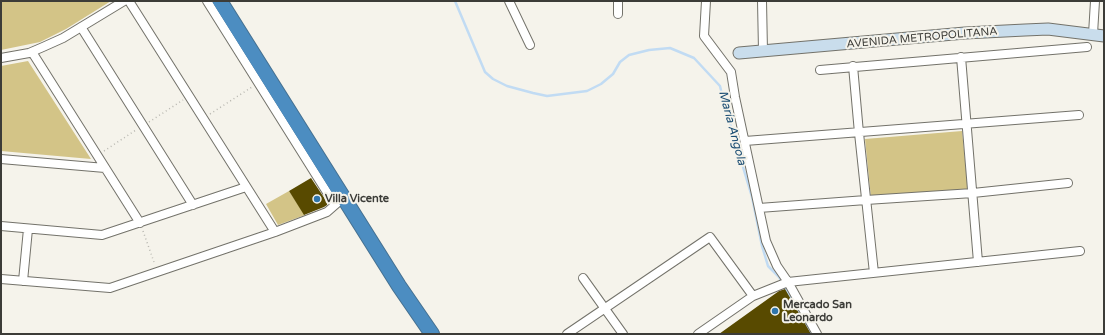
<!DOCTYPE html>
<html>
<head>
<meta charset="utf-8">
<style>
  body { margin:0 }
  #map { position:relative; width:1105px; height:335px; overflow:hidden; background:#f5f3eb; font-family:"Varela Round",sans-serif }
  canvas { display:block }
  .frame { position:absolute; inset:0; border:2px solid #3c3c38; pointer-events:none }
</style>
</head>
<body>
<div id="map">
<canvas width="1105" height="335"></canvas>
<div class="frame"></div>
</div>
<script>
const g = document.querySelector('canvas').getContext('2d');
g.lineJoin = 'round';
function paint(path, color) { g.fillStyle = color; g.fill(path, 'evenodd'); }
const shape = rows => new Path2D(rows.map(r => 'M' + r).join(''));
function trace(path, color, width, dash) { g.strokeStyle = color; g.lineWidth = width; g.lineCap = dash ? 'butt' : 'round'; g.setLineDash(dash || []); g.stroke(path); }
function drawText(font, color, halo, rows, align = 'center') {
  g.font = font + ' "Varela Round",sans-serif'; g.lineWidth = 4; g.setLineDash([]); g.textBaseline = 'middle'; g.strokeStyle = halo; g.fillStyle = color; for (const [text, x, y, turn = 0] of rows) {
    g.save(); g.translate(x, y); g.rotate((+turn || 0) * Math.PI / 180); g.textAlign = isNaN(turn) ? turn : align; if (halo) g.strokeText(text, 0, 0); g.fillText(text, 0, 0); g.restore();
  }
}
paint(shape([
  [1,1,111,1,66,29,40,42,1,50],
  [28,61,91,159,1,151,1,66],
  [962,131,968,190,871,198,865,139],
  [289,191,305,215,278,225,266,204]
]), '#d3c487');
trace(shape([
  [455,1,485,72,493,79,507,86,533,93,547,96,587,91,601,84,613,74,620,62,629,55,649,50,670,48,694,58,720,86,725,107,752,197,762,246,768,266,779,277,812,334]
]), '#c1dbf3', 2.5);
paint(shape([
  [311,178,327,202,327,205,324,207,304,215,289,191],
  [785,289,811,334,719,334,779,291]
]), '#584a00');
const street = shape([
  [129,1,275,232],
  [207,1,335,205],
  [509,1,530,45],
  [618,1,618,14],
  [706,1,704,36,731,72,735,97,766,241,777,266,788,282,817,334],
  [762,1,763,51],
  [81,27,193,205],
  [1093,34,1095,1],
  [32,52,140,223],
  [961,57,978,262],
  [1,58,29,53,43,47,63,38,124,1],
  [853,66,859,133,874,273],
  [820,70,1087,47],
  [745,141,1079,115],
  [1,159,105,168],
  [759,208,866,200,973,193,1068,183],
  [1,226,102,235,246,187],
  [583,278,623,334],
  [1,279,110,288,275,232,327,212,343,198],
  [23,281,28,229],
  [567,334,710,237,753,296],
  [698,334,753,296,788,282,1080,251]
]);
const secondary = shape([
  [739,53,965,33,1025,30,1048,29,1104,36]
]);
const highway = shape([
  [220,1,399,286,432,334]
]);
trace(street, '#73726a', 10);
trace(secondary, '#73726a', 13);
trace(highway, '#467191', 16);
trace(shape([
  [210,114,252,87],
  [149,122,183,100],
  [104,151,136,130],
  [143,231,155,265]
]), '#b9b8b1', 1.5, [1, 3]);
trace(street, '#fff', 8);
trace(secondary, '#c9ddec', 11);
trace(highway, '#4c8dc1', 14);
for (const [x, y, r, color] of [
  [317,199,4,"#2f75aa"],
  [775,311,4,"#2f75aa"]
]) { const dot = new Path2D(); dot.arc(x, y, r, 0, 2 * Math.PI); g.fillStyle = color; g.fill(dot); trace(dot, '#f5f3eb', 1.5); }
drawText('11px', '#3c3c38', '#f5f3eb', [
  ["AVENIDA METROPOLITANA",922,38,-5]
]);
drawText('bold 11px', '#3c3c38', '#f5f3eb', [
  ["Villa Vicente",325,199],
  ["Mercado San",783,305],
  ["Leonardo",783,318]
], 'left');
drawText('italic 12px', '#1b4d73', '#f5f3eb', [
  ["María Angola",732,128,75]
]);
</script>
</body>
</html>
